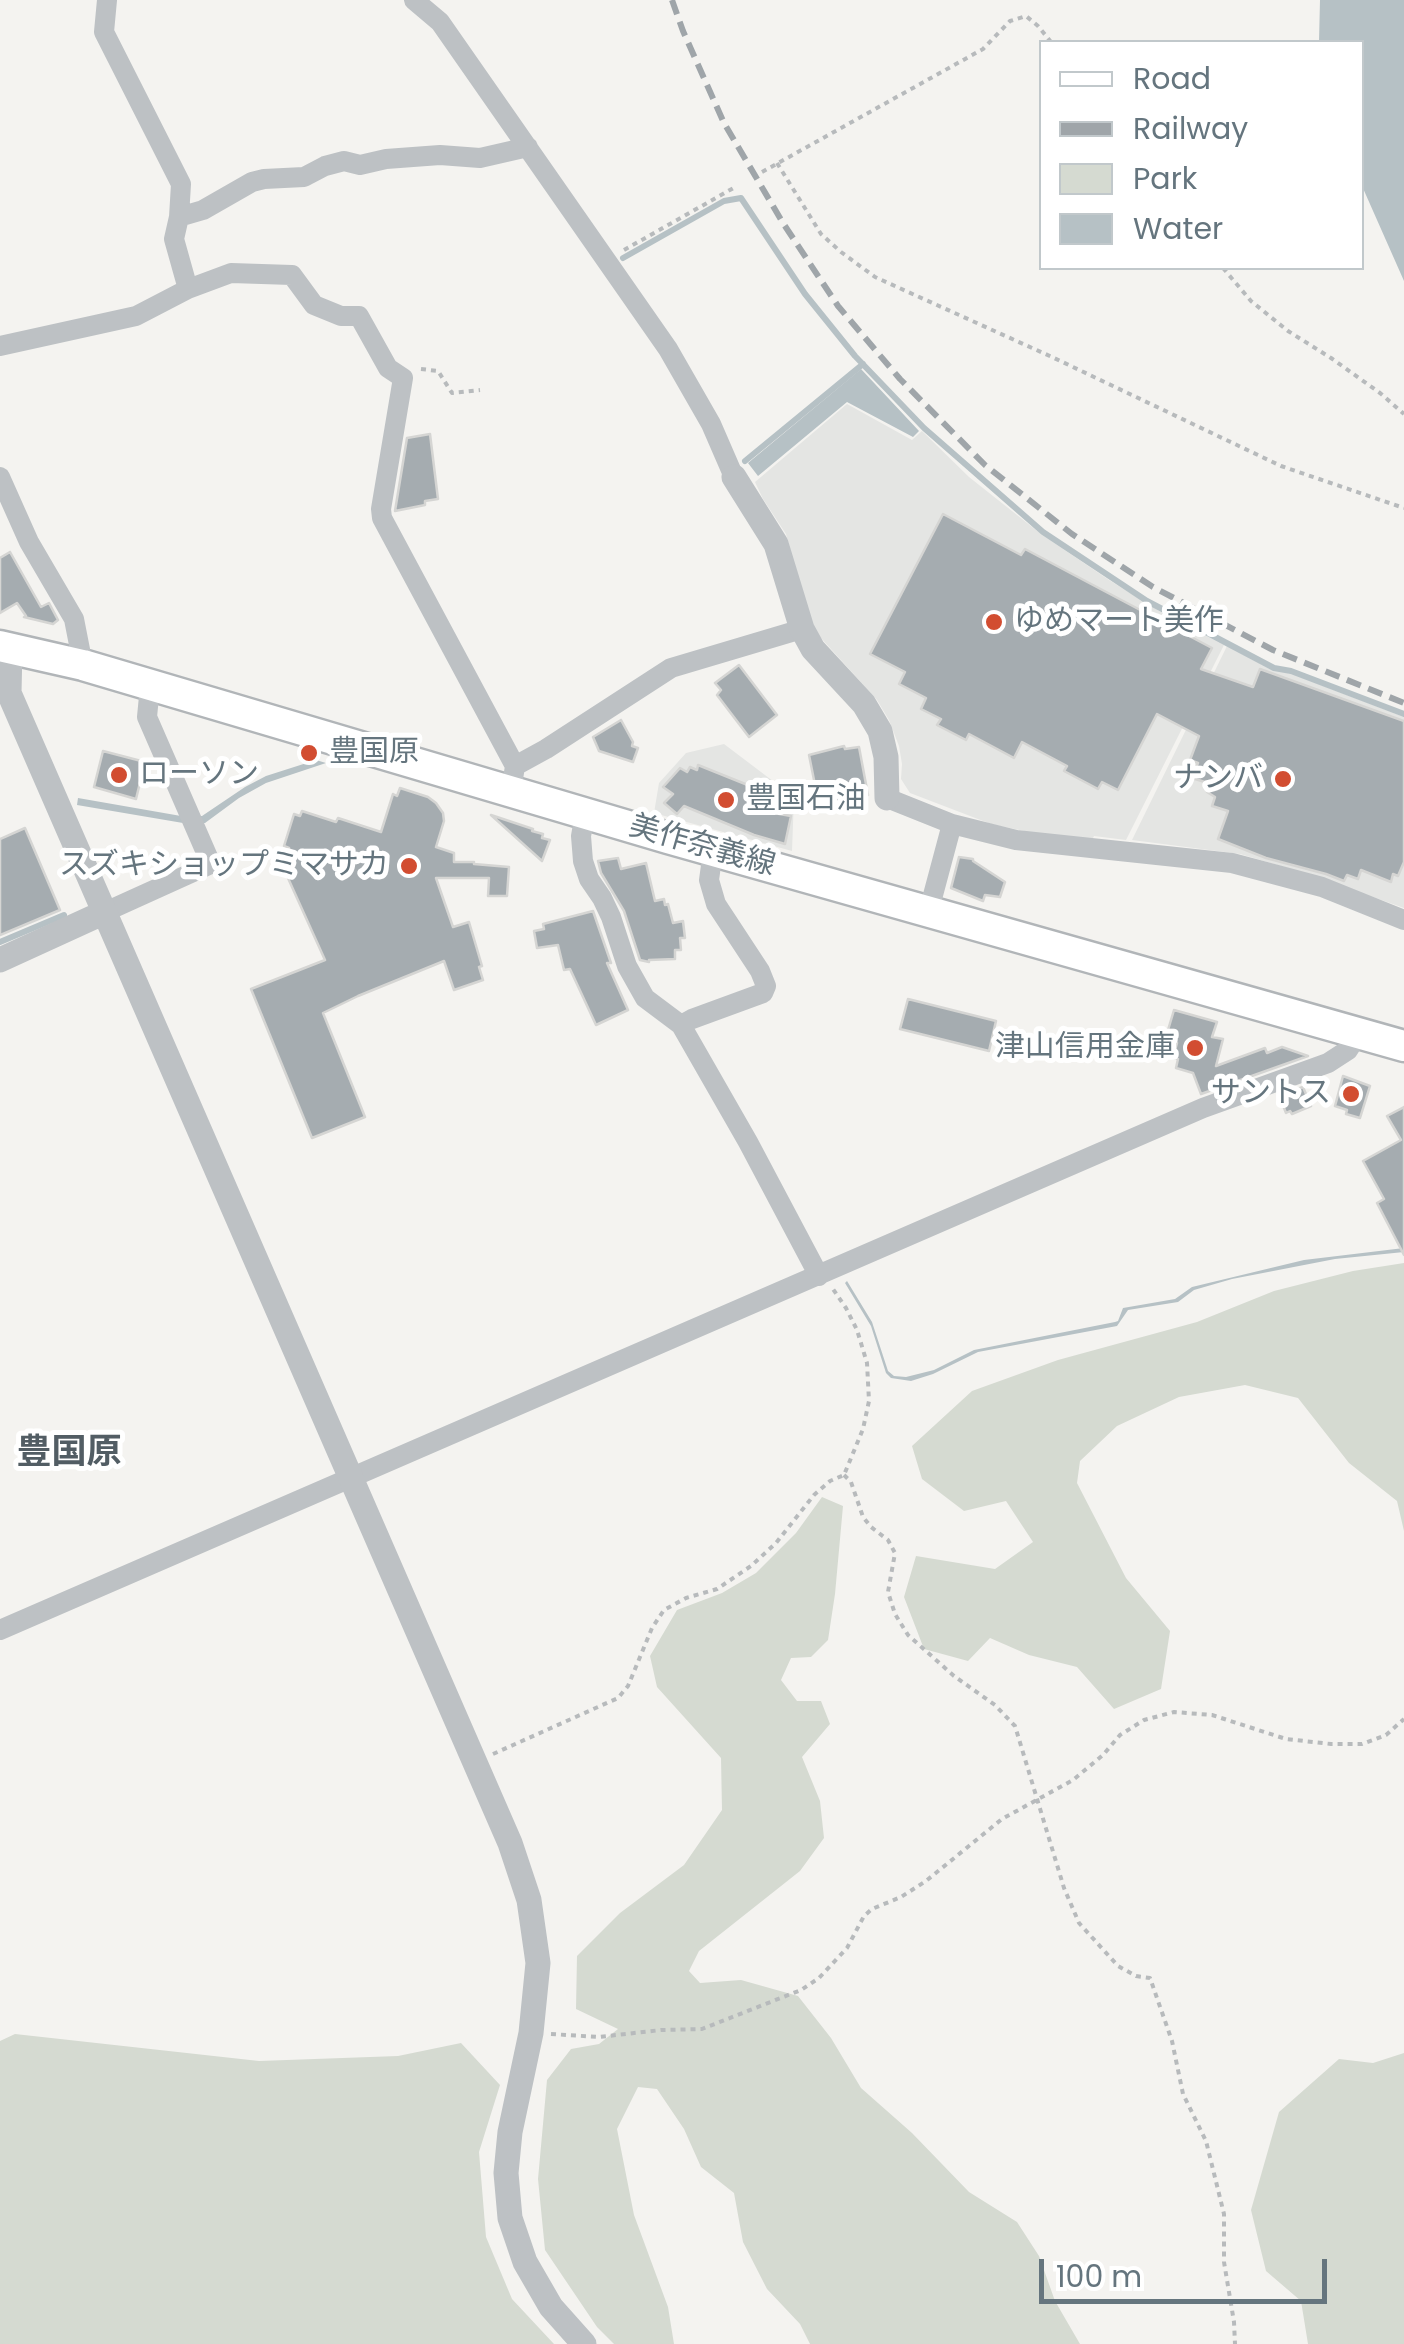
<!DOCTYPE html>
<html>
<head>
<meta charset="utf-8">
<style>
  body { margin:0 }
  #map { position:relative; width:1404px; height:2344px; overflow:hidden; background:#f4f3f0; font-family:Poppins,sans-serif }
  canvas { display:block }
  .legend { position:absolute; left:1039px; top:40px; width:325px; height:230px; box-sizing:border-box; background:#fff; border:2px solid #c1c8cb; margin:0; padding:12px 18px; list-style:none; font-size:30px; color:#65757e }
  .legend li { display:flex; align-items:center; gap:20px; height:50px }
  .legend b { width:50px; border:2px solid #c1c8cb }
  .scale { position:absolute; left:1039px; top:2259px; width:288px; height:45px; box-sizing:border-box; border:5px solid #65757e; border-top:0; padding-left:12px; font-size:30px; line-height:35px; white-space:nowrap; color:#65757e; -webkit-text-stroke:8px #fff; paint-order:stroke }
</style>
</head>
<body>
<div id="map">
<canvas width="1404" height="2344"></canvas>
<ul class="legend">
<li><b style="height:12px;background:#fff"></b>Road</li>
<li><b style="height:12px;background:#9fa5a9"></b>Railway</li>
<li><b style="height:28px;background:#d5dad1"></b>Park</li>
<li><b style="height:28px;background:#b6c1c5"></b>Water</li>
</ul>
<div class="scale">100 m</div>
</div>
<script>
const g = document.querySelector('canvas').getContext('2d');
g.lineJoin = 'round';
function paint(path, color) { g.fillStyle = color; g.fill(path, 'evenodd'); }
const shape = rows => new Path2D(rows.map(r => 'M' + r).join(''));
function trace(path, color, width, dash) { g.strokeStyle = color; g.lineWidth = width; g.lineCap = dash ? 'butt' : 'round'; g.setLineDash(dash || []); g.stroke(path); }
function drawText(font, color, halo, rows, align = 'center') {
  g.font = font + ' Poppins,"Noto Sans JP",sans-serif'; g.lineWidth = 10; g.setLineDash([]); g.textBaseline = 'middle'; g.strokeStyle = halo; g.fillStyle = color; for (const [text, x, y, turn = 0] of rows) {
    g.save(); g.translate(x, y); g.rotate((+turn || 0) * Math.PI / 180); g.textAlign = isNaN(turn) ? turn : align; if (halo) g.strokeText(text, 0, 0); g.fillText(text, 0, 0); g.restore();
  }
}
paint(shape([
  [847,404,912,440,922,431,969,477,1041,534,1109,580,1169,617,1224,645,1126,840,1094,836,1092,840,1038,834,991,824,910,793,901,779,902,764,899,746,889,720,877,700,811,627,786,534,763,499,755,482],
  [1227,646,1268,668,1295,675,1404,717,1404,908,1308,874,1240,854,1132,840],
  [724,744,794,797,792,851,654,813,659,783,686,753]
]), '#e4e5e3');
paint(shape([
  [1404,1263,1404,1531,1397,1501,1349,1463,1298,1398,1245,1385,1179,1397,1117,1426,1080,1461,1077,1483,1126,1578,1170,1631,1161,1689,1114,1709,1077,1667,1029,1655,990,1638,968,1661,924,1649,904,1597,916,1556,995,1569,1033,1542,1006,1501,964,1511,922,1479,912,1446,972,1391,1058,1360,1197,1322,1274,1291,1353,1271],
  [822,1497,843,1506,835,1594,828,1640,811,1657,791,1658,781,1680,797,1701,821,1701,830,1724,802,1757,820,1801,824,1838,800,1871,699,1951,689,1971,700,1983,741,1980,798,1996,831,2038,861,2088,912,2133,969,2192,1017,2222,1039,2256,1055,2301,1080,2344,810,2344,800,2324,767,2289,743,2242,734,2193,701,2167,684,2129,657,2089,638,2087,617,2129,634,2215,668,2307,674,2344,614,2344,597,2327,545,2250,538,2179,547,2080,571,2049,599,2044,618,2029,576,2009,577,1956,620,1913,684,1865,722,1810,721,1758,657,1687,650,1656,677,1610,722,1593,756,1573,796,1533],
  [15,2034,259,2061,398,2056,461,2043,500,2085,479,2152,486,2237,512,2299,554,2344,0,2344,0,2041],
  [1404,2053,1404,2344,1308,2344,1301,2301,1266,2271,1251,2210,1279,2112,1339,2059,1373,2063]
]), '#d5dad1');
paint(shape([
  [1320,0,1404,0,1404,281,1362,186,1362,42,1319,42],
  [861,369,919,431,913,437,847,402,758,476,748,463],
  [316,760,326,763,266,783,239,798,205,823,183,823,77,805,78,798,181,816,202,816,245,787,266,776],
  [1404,1248,1404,1252,1335,1259,1232,1279,1194,1290,1178,1302,1128,1310,1117,1326,978,1352,933,1374,911,1381,891,1378,886,1373,871,1326,845,1283,847,1281,872,1322,888,1371,894,1376,906,1377,934,1370,974,1350,1115,1322,1118,1321,1123,1308,1175,1299,1192,1287,1304,1260]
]), '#b6c1c5');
trace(shape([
  [623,258,724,201,741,198,805,294,855,356,924,428,1043,532,1147,601,1274,668,1291,671,1404,714],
  [745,461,863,364],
  [0,942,64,915]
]), '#b6c1c5', 6);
const building = shape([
  [430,434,438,499,425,501,425,505,395,511,407,438,430,434],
  [943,514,1021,555,1025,549,1212,648,1201,669,1253,687,1260,669,1404,721,1404,862,1398,876,1393,874,1391,882,1361,870,1358,879,1347,875,1344,881,1326,874,1266,858,1218,839,1228,811,1212,806,1215,797,1207,792,1211,784,1192,778,1198,763,1190,760,1199,736,1157,714,1118,790,1102,782,1098,789,1064,771,1067,766,1022,742,1014,758,969,734,966,740,937,725,941,719,921,709,926,698,899,684,905,672,870,654,943,514],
  [10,552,41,607,49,603,58,620,53,624,24,617,26,616,17,603,0,613,0,558,10,552],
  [739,665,777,715,749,737,717,695,721,690,715,683,739,665],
  [621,720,633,742,632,746,638,748,633,762,599,751,593,737,621,720],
  [844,746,845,749,859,747,868,795,853,798,854,803,837,806,836,802,819,805,809,755,844,746],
  [103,751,145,762,136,799,94,787,103,751],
  [698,765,780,798,774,813,791,816,785,844,754,835,684,806,677,814,664,803,673,794,663,787,680,768,687,772,690,767,697,770,698,765],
  [400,788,428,797,436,803,443,813,444,821,436,847,454,853,454,862,474,862,474,864,509,867,507,896,488,896,489,878,436,878,453,927,469,922,482,966,479,967,483,980,454,990,444,961,358,996,323,1013,365,1117,312,1138,251,989,325,960,283,867,289,848,284,846,294,814,300,816,302,811,336,822,338,818,381,832,393,794,397,796,400,788],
  [491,815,533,829,532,831,543,834,542,838,550,840,542,861,491,815],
  [25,828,60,910,0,935,0,839,25,828],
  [959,857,973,859,973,861,1005,882,1000,897,985,895,983,901,951,888,959,857],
  [618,858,621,869,646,863,655,901,664,899,665,905,668,904,673,923,683,921,685,938,680,938,681,950,675,950,675,959,649,960,649,962,640,960,624,911,601,873,598,861,618,858],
  [593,911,611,963,607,963,628,1010,596,1025,570,969,564,970,558,945,537,948,534,931,544,929,543,924,593,911],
  [908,999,996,1021,989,1051,900,1029,908,999],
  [1174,1010,1217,1022,1212,1037,1223,1039,1216,1066,1265,1048,1267,1053,1282,1047,1308,1056,1201,1094,1193,1073,1176,1068,1178,1059,1173,1058,1177,1043,1165,1040,1174,1010],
  [1343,1076,1370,1086,1360,1118,1346,1114,1347,1110,1335,1106,1343,1076],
  [1303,1087,1311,1106,1292,1114,1290,1111,1286,1113,1279,1095,1303,1087],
  [1404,1107,1404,1255,1377,1203,1384,1199,1363,1161,1401,1140,1387,1116,1404,1107]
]);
paint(building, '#a5acb0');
trace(building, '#d5d5d3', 2.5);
const primary = shape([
  [0,646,83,665,668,838,1404,1046]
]);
trace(primary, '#b1b5b8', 35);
trace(shape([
  [777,163,821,234,841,252,875,277,1052,357,1281,466,1404,508],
  [762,172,983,49,1010,21,1026,16,1038,26,1051,42],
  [624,250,737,186],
  [1223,268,1251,301,1288,331,1331,358,1380,393,1404,414],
  [421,369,438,371,452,393,480,390],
  [844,1475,851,1482,863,1517,871,1527,888,1540,895,1553,888,1592,895,1614,908,1635,954,1676,995,1705,1015,1726,1064,1888,1079,1923,1118,1966,1136,1976,1150,1978,1172,2041,1183,2094,1206,2141,1224,2214,1224,2262,1234,2322,1235,2344],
  [493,1754,618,1698,628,1686,652,1628,664,1610,686,1598,717,1589,751,1566,776,1543,814,1495,830,1481,844,1475,863,1429,869,1401,867,1363,857,1330,846,1308,833,1289],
  [551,2034,599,2037,661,2030,702,2029,801,1990,819,1978,847,1948,864,1916,872,1909,901,1897,926,1881,1002,1819,1073,1780,1103,1755,1120,1735,1144,1720,1174,1712,1212,1715,1286,1739,1331,1744,1362,1744,1386,1735,1404,1719]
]), '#b7babc', 4, [5, 5]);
trace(shape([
  [414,0,440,22,668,349,711,424,734,477],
  [179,217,203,210,252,182,264,179,304,177,325,166,344,161,360,165,386,159,440,155,480,158,528,147],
  [188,289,231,273,292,275,314,305,341,316,359,316,388,368,403,378,381,509,382,518,515,766,511,792],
  [0,346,136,316,188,289,174,239,179,217,181,184,104,32,107,0],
  [0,477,29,542,74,619,83,665],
  [515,766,546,749,671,668,802,629],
  [887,798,952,824,1016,840,1232,863,1322,887,1404,920],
  [585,814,581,836,583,861,589,879,602,898,611,917,627,966,645,998,681,1025,748,1142,819,1276],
  [929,910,952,824],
  [105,912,211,864,147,717,150,686],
  [681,1025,692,1019,763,993,766,986,760,971,716,904,709,880,713,851],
  [0,1630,1203,1108,1328,1063,1348,1050,1359,1033]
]), '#bdc1c4', 20);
trace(shape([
  [734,477,776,544,802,629,813,649,864,704,880,731,886,757,887,798],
  [10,648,9,693,510,1843,529,1900,538,1963,531,2033,510,2132,506,2173,510,2218,525,2262,551,2307,584,2344],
  [0,960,105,912]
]), '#bdc1c4', 25);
trace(primary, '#fff', 30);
trace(shape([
  [672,0,683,31,724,123,783,223,838,306,900,379,985,465,1072,534,1153,587,1273,650,1404,703]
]), '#9fa5a9', 6, [15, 8]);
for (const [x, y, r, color] of [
  [994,622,10,"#d24d31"],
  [309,753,10,"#d24d31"],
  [119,775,10,"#d24d31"],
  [1283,779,10,"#d24d31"],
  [726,800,10,"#d24d31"],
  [409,866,10,"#d24d31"],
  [1195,1048,10,"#d24d31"],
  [1351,1094,10,"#d24d31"]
]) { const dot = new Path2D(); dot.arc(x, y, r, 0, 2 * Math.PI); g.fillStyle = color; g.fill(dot); trace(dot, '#fff', 4); }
drawText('30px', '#65757e', '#fff', [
  ["ゆめマート美作",1014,622],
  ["豊国原",329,753],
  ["ローソン",139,775],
  ["ナンバ",1263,779,"right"],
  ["豊国石油",746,800],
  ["スズキショップミマサカ",389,866,"right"],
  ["津山信用金庫",1175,1048,"right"],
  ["サントス",1331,1094,"right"]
], 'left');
drawText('30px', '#65757e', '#fff', [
  ["美作奈義線",702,847,16]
]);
drawText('bold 35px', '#525d64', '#fff', [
  ["豊国原",69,1454]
]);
</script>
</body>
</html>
